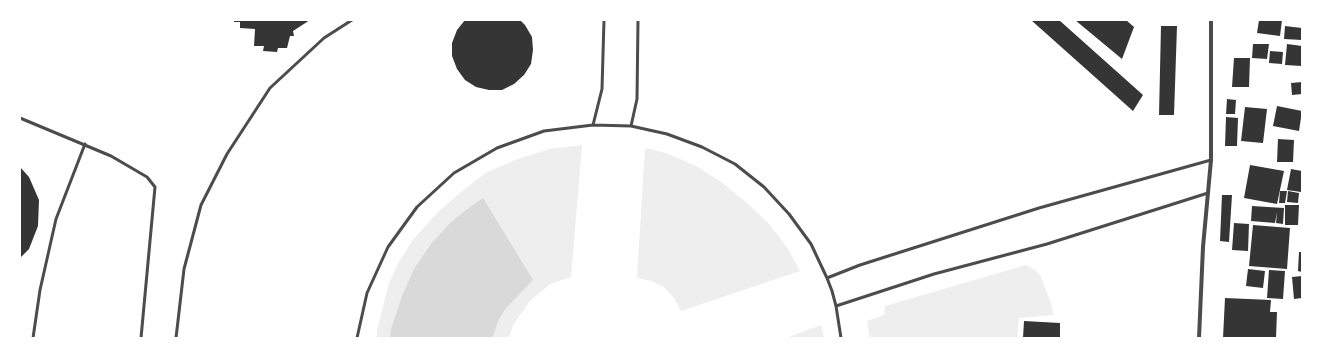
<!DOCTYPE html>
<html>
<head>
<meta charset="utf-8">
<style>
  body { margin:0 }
  #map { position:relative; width:1322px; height:358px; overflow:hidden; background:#fff; font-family:"Golos Text",sans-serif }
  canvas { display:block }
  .frame { position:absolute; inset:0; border:21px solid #fff; pointer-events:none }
</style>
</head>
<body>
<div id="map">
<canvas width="1322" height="358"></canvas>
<div class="frame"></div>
</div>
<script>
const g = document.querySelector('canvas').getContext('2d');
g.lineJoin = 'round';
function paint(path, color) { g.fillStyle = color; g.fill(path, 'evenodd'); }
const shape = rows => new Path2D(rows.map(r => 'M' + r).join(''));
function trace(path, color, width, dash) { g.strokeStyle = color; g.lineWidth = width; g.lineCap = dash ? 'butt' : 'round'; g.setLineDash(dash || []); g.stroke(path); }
paint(shape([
  [582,145,571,277,550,284,530,301,513,325,509,338,377,338,377,330,389,283,400,260,413,240,437,213,461,192,487,172,518,159,550,149],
  [645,148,666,153,696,166,721,182,746,202,770,225,788,249,800,271,681,311,674,298,664,287,651,281,637,278],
  [1026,265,1036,271,1040,275,1051,303,1053,315,1019,318,1017,338,870,338,867,321,884,315,885,306],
  [821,325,824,338,786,338]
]), '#eee');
paint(shape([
  [483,198,533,280,506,308,499,319,492,338,390,338,391,329,402,296,414,269,431,244,450,223,466,210]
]), '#d9d9d9');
paint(shape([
  [234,20,310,20,293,31,294,36,290,36,287,48,278,48,277,52,263,51,264,46,254,46,255,29,240,28,240,22,234,22],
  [465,20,520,20,525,25,532,37,533,50,531,64,524,75,514,84,502,90,489,90,476,87,465,80,457,69,452,56,452,43,457,30],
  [1031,20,1059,20,1143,95,1133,111],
  [1075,20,1126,20,1134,27,1122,59],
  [1259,20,1282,20,1280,36,1257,33],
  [1161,26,1177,26,1174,115,1159,115],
  [1285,26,1302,28,1302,40,1284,39],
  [1253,44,1269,44,1267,59,1252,58],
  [1287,44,1302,46,1302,66,1285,65],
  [1270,51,1283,52,1282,64,1269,63],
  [1234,58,1250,58,1249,87,1232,87],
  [1302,82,1302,94,1292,95,1291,83],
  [1227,99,1236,100,1235,114,1226,114],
  [1277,106,1302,111,1299,131,1273,126],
  [1245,107,1267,109,1263,143,1241,141],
  [1226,117,1238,118,1237,146,1225,146],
  [1278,139,1294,140,1293,162,1277,162],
  [1250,165,1284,171,1277,204,1244,198],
  [20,167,29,177,39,200,38,226,29,249,20,258],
  [1291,169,1302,171,1301,192,1287,190],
  [1280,191,1287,191,1285,203,1279,203],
  [1288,191,1299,193,1298,203,1287,202],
  [1222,195,1232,195,1229,242,1220,241],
  [1285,205,1299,205,1298,225,1285,225],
  [1252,206,1284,208,1283,224,1276,223,1277,212,1275,223,1251,221],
  [1234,223,1249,224,1248,251,1232,250],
  [1253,225,1290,228,1287,269,1249,266],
  [1299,252,1302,252,1302,272,1298,271],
  [1248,269,1265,271,1263,288,1246,286],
  [1269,270,1285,271,1283,299,1267,298],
  [1302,276,1302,298,1294,299,1292,277],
  [1225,298,1271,300,1270,312,1277,312,1276,338,1223,338],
  [1024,321,1060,323,1060,338,1023,338]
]), '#353535');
trace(shape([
  [20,118,111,156,147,177,155,187,141,338],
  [593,125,602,89,604,20],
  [631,126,637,99,638,20],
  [827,278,860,265,1039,208,1211,160],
  [836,306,934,274,1047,244,1208,193],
  [33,338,40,290,56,219,85,144],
  [176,338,184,269,201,205,227,154,270,88,324,38,352,20],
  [357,338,367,293,388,247,417,207,454,173,497,148,544,131,593,125,631,126,667,134,702,147,735,164,764,187,789,214,811,244,827,278,832,291,836,306,841,338]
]), '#4c4c4c', 3);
trace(shape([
  [1199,338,1203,247,1211,160,1211,20]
]), '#4c4c4c', 4);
</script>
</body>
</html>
